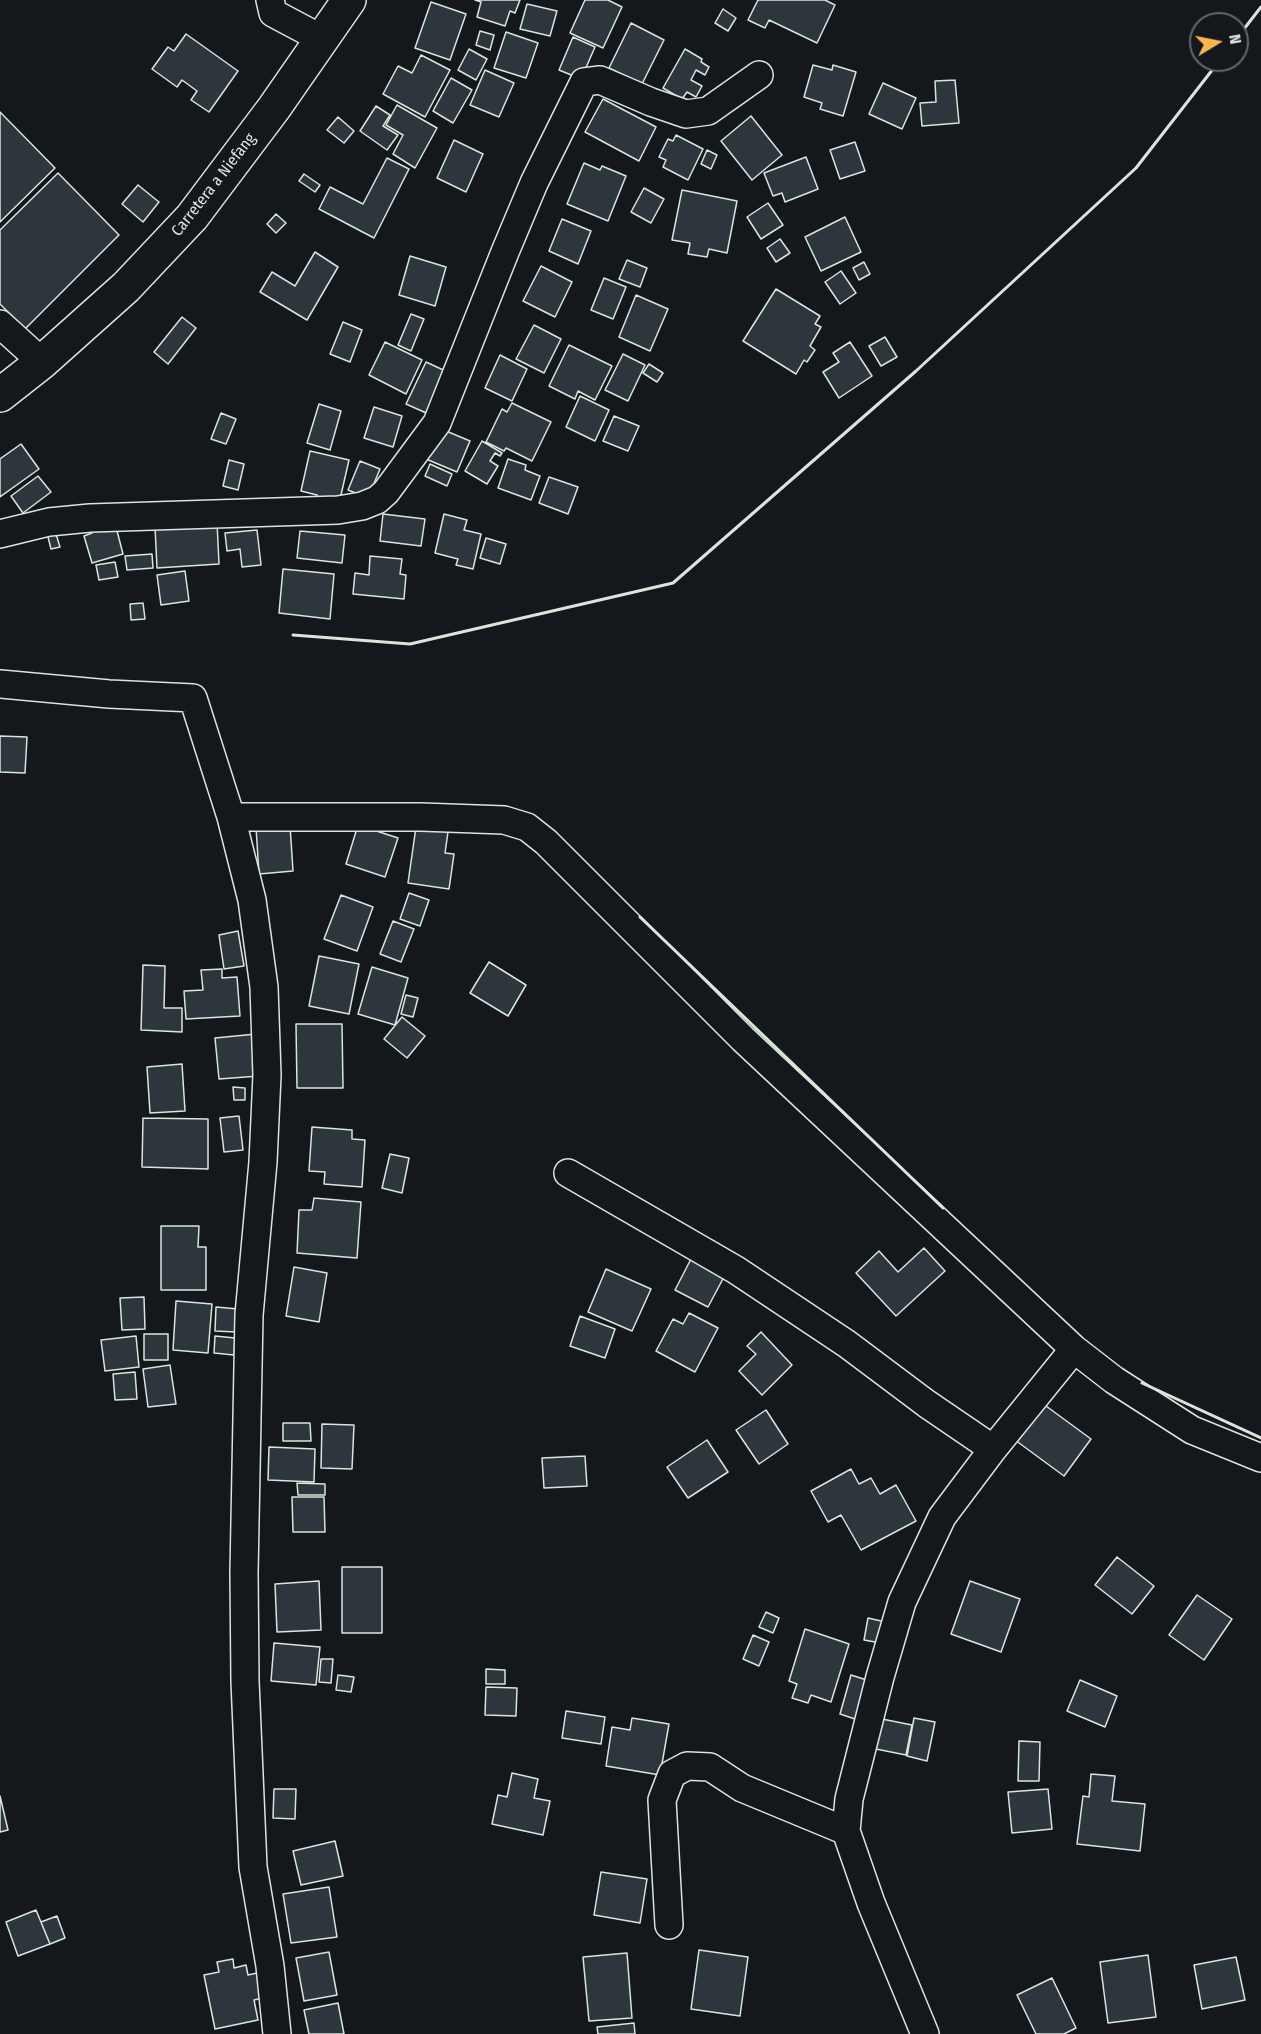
<!DOCTYPE html>
<html>
<head>
<meta charset="utf-8">
<style>
  body { margin:0 }
  #map { position:relative; width:1261px; height:2034px; overflow:hidden; background:#14181c; font-family:"Fira Sans Condensed",sans-serif }
  canvas { display:block }
  .north { position:absolute; left:1189px; top:12px; width:60px; height:60px; box-sizing:border-box; background:#14181c; border:2px solid #626a69; border-radius:50%; rotate:80deg; font-size:16px; font-weight:700; line-height:24px; text-align:center; color:#d8e6dc }
  .north::after { content:''; display:block; margin:auto; width:21px; height:27px; background:#ffb74d; clip-path:polygon(50% 0,100% 100%,50% 72%,0 100%) }
</style>
</head>
<body>
<div id="map">
<canvas width="1261" height="2034"></canvas>
<div class="north">N</div>
</div>
<script>
const g = document.querySelector('canvas').getContext('2d');
g.lineJoin = 'round';
function paint(path, color) { g.fillStyle = color; g.fill(path, 'evenodd'); }
const shape = rows => new Path2D(rows.map(r => 'M' + r).join(''));
function trace(path, color, width, dash) { g.strokeStyle = color; g.lineWidth = width; g.lineCap = dash ? 'butt' : 'round'; g.setLineDash(dash || []); g.stroke(path); }
function drawText(font, color, halo, rows, align = 'center') {
  g.font = font + ' "Fira Sans Condensed",sans-serif'; g.lineWidth = 4.5; g.setLineDash([]); g.textBaseline = 'middle'; g.strokeStyle = halo; g.fillStyle = color; for (const [text, x, y, turn = 0] of rows) {
    g.save(); g.translate(x, y); g.rotate((+turn || 0) * Math.PI / 180); g.textAlign = isNaN(turn) ? turn : align; if (halo) g.strokeText(text, 0, 0); g.fillText(text, 0, 0); g.restore();
  }
}
const building = shape([
  [475,0,520,0,515,13,510,11,505,26,477,17,481,2,475,0],
  [585,0,608,0,622,7,603,48,570,33,585,0],
  [758,0,825,0,835,5,817,43,769,20,765,28,748,20,758,0],
  [431,2,466,14,450,60,415,48,431,2],
  [527,4,557,11,550,36,520,29,527,4],
  [723,9,736,18,728,31,715,23,723,9],
  [631,23,664,40,642,84,609,68,631,23],
  [480,31,494,35,490,50,476,45,480,31],
  [506,32,538,43,526,78,494,68,506,32],
  [186,34,238,71,209,112,191,100,197,91,182,80,177,87,152,69,168,47,174,51,186,34],
  [573,37,595,47,581,79,559,70,573,37],
  [469,49,487,59,476,80,458,70,469,49],
  [685,49,702,59,701,62,709,67,705,75,696,70,691,80,702,86,696,97,687,92,682,99,663,88,685,49],
  [421,55,450,70,425,117,383,94,398,66,412,73,421,55],
  [813,65,832,70,833,65,856,72,843,116,820,109,822,103,804,97,813,65],
  [485,70,514,83,499,117,470,105,485,70],
  [451,78,472,90,453,123,433,111,451,78],
  [955,80,959,123,922,126,920,103,936,102,935,81,955,80],
  [883,83,916,98,902,129,869,114,883,83],
  [603,99,656,127,639,161,585,132,603,99],
  [397,105,437,128,415,168,393,154,403,135,386,125,397,105],
  [376,106,390,115,383,126,398,135,387,150,360,131,376,106],
  [0,112,55,168,0,222,0,112],
  [751,116,782,155,752,180,721,141,751,116],
  [338,117,354,131,344,143,327,130,338,117],
  [676,135,703,149,688,180,663,167,666,160,659,157,668,139,673,141,676,135],
  [454,140,483,154,466,192,437,178,454,140],
  [855,142,865,171,840,179,830,150,855,142],
  [707,150,717,155,711,169,701,164,707,150],
  [806,157,818,189,785,202,782,193,773,196,764,173,806,157],
  [387,158,409,169,374,238,319,209,330,187,363,204,387,158],
  [584,163,600,170,602,166,626,176,608,221,567,204,584,163],
  [58,173,119,235,25,329,0,304,0,230,58,173],
  [304,174,320,185,315,192,299,181,304,174],
  [138,185,159,202,143,222,122,204,138,185],
  [644,188,664,199,651,223,631,212,644,188],
  [682,190,737,201,727,253,709,249,707,257,688,254,690,243,672,240,682,190],
  [768,203,783,225,761,239,747,217,768,203],
  [276,214,286,223,276,233,267,224,276,214],
  [845,217,861,252,821,271,805,237,845,217],
  [562,219,591,231,578,264,549,251,562,219],
  [780,239,790,253,776,262,767,248,780,239],
  [315,252,338,267,307,320,260,292,272,272,295,286,315,252],
  [410,256,446,267,435,306,399,295,410,256],
  [627,260,647,268,640,287,619,279,627,260],
  [864,262,870,274,859,280,853,268,864,262],
  [541,266,572,282,555,317,523,301,541,266],
  [841,271,856,293,840,304,825,282,841,271],
  [604,278,626,287,613,319,591,310,604,278],
  [776,289,820,316,815,324,821,327,810,346,815,350,807,362,804,360,796,374,743,341,776,289],
  [636,295,668,309,650,351,619,337,636,295],
  [411,314,424,319,411,351,398,345,411,314],
  [182,317,196,328,168,364,154,352,182,317],
  [343,322,362,330,350,362,330,354,343,322],
  [534,325,561,339,544,373,516,359,534,325],
  [885,337,897,357,881,366,869,346,885,337],
  [385,342,422,360,406,394,369,375,385,342],
  [850,342,872,376,839,398,823,372,839,362,833,353,850,342],
  [569,345,612,366,595,400,578,391,575,399,549,386,569,345],
  [623,354,645,365,628,401,605,390,623,354],
  [500,355,527,369,512,401,485,388,500,355],
  [426,362,452,374,433,416,406,404,426,362],
  [649,364,663,373,657,382,643,373,649,364],
  [580,396,609,410,595,441,566,427,580,396],
  [512,403,551,422,532,461,506,448,504,451,486,442,502,409,507,412,512,403],
  [319,404,341,411,330,450,307,443,319,404],
  [374,407,402,416,393,447,364,438,374,407],
  [221,413,236,419,226,444,211,439,221,413],
  [614,416,639,426,628,451,603,441,614,416],
  [439,428,470,441,457,472,426,459,439,428],
  [482,441,502,453,500,456,495,453,490,461,498,466,487,484,465,471,482,441],
  [21,444,39,469,0,497,0,459,21,444],
  [310,451,349,460,338,508,316,502,317,495,301,491,310,451],
  [508,459,526,465,525,470,540,476,531,500,498,488,508,459],
  [229,460,244,464,238,490,223,486,229,460],
  [360,461,380,469,368,498,348,490,360,461],
  [430,464,452,474,447,486,425,476,430,464],
  [38,476,51,492,23,513,11,496,38,476],
  [549,477,578,487,568,514,539,503,549,477],
  [383,514,425,519,421,546,380,541,383,514],
  [444,514,467,520,464,530,481,534,473,569,456,565,458,559,435,553,444,514],
  [217,522,219,564,157,568,155,527,217,522],
  [115,523,123,554,92,563,84,536,92,533,91,529,115,523],
  [257,530,261,565,242,567,240,549,227,551,225,533,257,530],
  [300,531,345,535,342,563,297,558,300,531],
  [56,534,60,547,51,549,48,537,56,534],
  [486,538,506,544,500,564,480,558,486,538],
  [152,554,153,568,127,570,125,556,152,554],
  [370,556,402,559,400,574,406,575,404,599,353,594,355,573,369,575,370,556],
  [115,562,118,577,99,580,96,565,115,562],
  [283,569,334,574,330,619,279,613,283,569],
  [185,571,189,601,161,605,157,575,185,571],
  [143,603,145,619,131,620,130,604,143,603],
  [0,736,27,737,25,773,0,772,0,736],
  [290,825,293,871,259,874,256,827,290,825],
  [358,825,398,838,385,877,346,864,358,825],
  [416,827,448,832,445,853,454,854,449,889,408,883,416,827],
  [409,893,429,900,420,926,400,919,409,893],
  [341,895,373,907,357,951,324,939,341,895],
  [393,921,414,929,401,962,380,954,393,921],
  [238,931,244,966,224,969,219,935,238,931],
  [319,956,359,964,349,1014,309,1006,319,956],
  [489,962,526,985,508,1016,470,993,489,962],
  [143,965,165,966,164,1008,182,1008,182,1032,141,1030,143,965],
  [372,967,408,978,395,1025,358,1014,372,967],
  [222,969,222,978,237,977,240,1016,186,1019,184,991,203,990,201,970,222,969],
  [406,995,418,998,413,1017,401,1014,406,995],
  [402,1017,425,1036,407,1058,384,1039,402,1017],
  [296,1024,342,1024,343,1088,297,1088,296,1024],
  [256,1034,259,1076,219,1079,215,1038,256,1034],
  [182,1064,185,1111,150,1113,147,1067,182,1064],
  [233,1087,245,1088,245,1100,234,1100,233,1087],
  [239,1116,243,1150,224,1152,220,1118,239,1116],
  [143,1118,208,1119,208,1169,142,1167,143,1118],
  [312,1127,352,1130,352,1139,365,1140,362,1187,324,1184,325,1172,309,1171,312,1127],
  [390,1154,409,1158,402,1193,382,1188,390,1154],
  [314,1198,361,1202,357,1258,297,1253,299,1210,312,1210,314,1198],
  [161,1226,199,1226,198,1247,206,1247,206,1290,161,1290,161,1226],
  [924,1248,945,1271,896,1316,856,1273,879,1251,898,1272,924,1248],
  [692,1257,725,1275,708,1307,675,1290,692,1257],
  [294,1267,327,1273,319,1322,286,1316,294,1267],
  [606,1269,651,1289,632,1331,588,1312,606,1269],
  [144,1297,145,1329,122,1330,120,1298,144,1297],
  [176,1301,212,1304,208,1353,173,1350,176,1301],
  [216,1307,238,1309,236,1332,215,1331,216,1307],
  [689,1313,718,1328,695,1372,656,1351,673,1319,683,1324,689,1313],
  [580,1316,615,1329,605,1358,570,1346,580,1316],
  [761,1332,792,1365,762,1395,739,1371,756,1354,747,1346,761,1332],
  [144,1334,168,1334,168,1360,144,1360,144,1334],
  [136,1336,139,1367,105,1371,101,1340,136,1336],
  [215,1336,235,1338,234,1355,214,1353,215,1336],
  [170,1365,176,1404,148,1407,143,1369,170,1365],
  [135,1372,137,1399,115,1400,113,1374,135,1372],
  [1042,1403,1091,1439,1064,1476,1015,1440,1042,1403],
  [766,1410,788,1444,759,1464,736,1430,766,1410],
  [283,1423,310,1423,311,1441,283,1441,283,1423],
  [322,1424,354,1425,352,1469,321,1468,322,1424],
  [707,1440,728,1472,688,1498,667,1467,707,1440],
  [269,1447,315,1449,314,1482,268,1480,269,1447],
  [585,1456,587,1486,544,1488,542,1458,585,1456],
  [851,1469,859,1484,871,1478,880,1494,896,1485,916,1521,861,1550,841,1515,828,1522,811,1491,851,1469],
  [297,1483,325,1484,325,1495,298,1495,297,1483],
  [292,1497,324,1497,325,1532,293,1532,292,1497],
  [1117,1557,1154,1586,1132,1614,1095,1585,1117,1557],
  [342,1567,382,1567,382,1633,342,1633,342,1567],
  [319,1581,321,1630,277,1632,275,1584,319,1581],
  [970,1581,1020,1599,1001,1652,951,1634,970,1581],
  [1197,1595,1232,1619,1204,1660,1169,1635,1197,1595],
  [766,1612,779,1618,773,1633,759,1627,766,1612],
  [868,1618,890,1623,886,1644,864,1640,868,1618],
  [805,1629,849,1644,831,1702,811,1695,808,1703,792,1698,797,1684,789,1681,805,1629],
  [753,1635,769,1642,759,1666,743,1659,753,1635],
  [274,1643,320,1647,316,1685,271,1681,274,1643],
  [321,1659,333,1659,331,1683,319,1682,321,1659],
  [486,1669,505,1670,505,1684,486,1684,486,1669],
  [338,1675,354,1677,351,1692,336,1690,338,1675],
  [851,1675,873,1682,861,1721,840,1714,851,1675],
  [1080,1680,1117,1696,1105,1727,1067,1711,1080,1680],
  [486,1687,517,1688,516,1716,485,1715,486,1687],
  [566,1711,605,1717,601,1744,562,1738,566,1711],
  [632,1718,669,1724,660,1775,606,1766,612,1727,630,1730,632,1718],
  [914,1718,935,1722,927,1761,907,1756,914,1718],
  [882,1719,912,1725,906,1755,876,1749,882,1719],
  [1019,1741,1040,1742,1039,1781,1018,1781,1019,1741],
  [512,1773,538,1779,534,1798,550,1801,543,1835,492,1824,498,1795,507,1797,512,1773],
  [1091,1774,1115,1776,1112,1801,1145,1804,1140,1851,1077,1844,1083,1796,1089,1797,1091,1774],
  [274,1789,296,1789,295,1819,273,1818,274,1789],
  [1048,1789,1052,1829,1012,1833,1008,1792,1048,1789],
  [0,1796,8,1830,0,1832,0,1796],
  [335,1841,343,1876,301,1885,293,1851,335,1841],
  [601,1872,647,1879,640,1923,594,1915,601,1872],
  [329,1887,337,1937,291,1943,283,1894,329,1887],
  [36,1910,50,1944,18,1956,6,1922,36,1910],
  [57,1916,65,1938,50,1944,41,1922,57,1916],
  [699,1950,748,1957,740,2016,691,2009,699,1950],
  [329,1952,337,1995,304,2001,296,1958,329,1952],
  [627,1953,632,2018,589,2021,583,1957,627,1953],
  [1148,1955,1156,2017,1108,2023,1100,1962,1148,1955],
  [1236,1957,1245,2000,1202,2009,1194,1965,1236,1957],
  [233,1959,234,1968,246,1965,248,1975,257,1973,263,1998,254,2000,258,2020,215,2029,204,1975,219,1972,217,1962,233,1959],
  [1052,1978,1076,2028,1064,2034,1036,2034,1017,1995,1052,1978],
  [338,2003,344,2034,309,2034,304,2010,338,2003],
  [634,2023,635,2034,598,2034,597,2027,634,2023]
]);
paint(building, '#2c363c');
trace(building, '#d8e6dc', 1.5);
const minor = shape([
  [270,0,273,13,322,39],
  [0,324,42,362],
  [0,534,49,522,90,518,338,510,362,506,377,500,386,492,437,423,505,252,534,183,584,82,600,80,651,102,686,114,708,111,759,75],
  [0,684,109,694,193,698,231,817,252,900,264,987,267,1075,263,1162,249,1315,244,1573,245,1681,253,1867,270,1966,277,2034],
  [231,817,421,817,504,820,527,827,546,842,743,1039,1074,1349,1114,1380,1192,1430,1261,1458],
  [568,1173,736,1270,847,1344,927,1404,993,1449],
  [669,1925,662,1800,672,1774,687,1766,710,1767,742,1788,846,1831],
  [925,2034,871,1903,846,1831,849,1799,880,1677,902,1602,942,1517,993,1449,1074,1349]
]);
const major = shape([
  [0,395,42,362,126,287,192,217,274,108,349,0]
]);
trace(minor, '#d8e6dc', 30);
trace(major, '#d8e6dc', 36);
trace(minor, '#14181c', 27);
trace(major, '#14181c', 33);
trace(shape([
  [1237,38,1261,7],
  [293,635,410,644,673,583,916,371,1136,168,1220,60],
  [640,917,943,1208],
  [1142,1383,1261,1438]
]), '#d8e6dc', 3);
drawText('16px', '#d8e6dc', '#14181c', [
  ["Carretera a Niefang",214,185,-52]
]);
</script>
</body>
</html>
